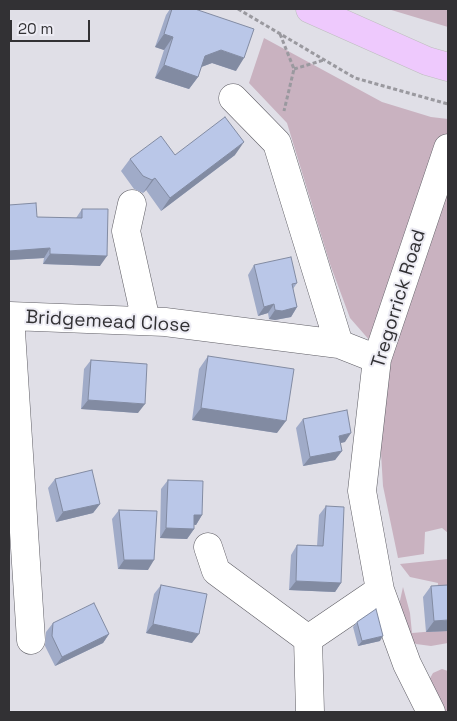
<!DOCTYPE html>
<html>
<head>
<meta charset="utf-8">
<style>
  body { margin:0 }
  #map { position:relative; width:457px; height:721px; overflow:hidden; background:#e0dfe7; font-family:"Space Grotesk",sans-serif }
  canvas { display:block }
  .frame { position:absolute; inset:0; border:10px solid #323134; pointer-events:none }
  .scale { position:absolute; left:10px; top:20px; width:80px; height:22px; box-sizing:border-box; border:2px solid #323134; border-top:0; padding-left:6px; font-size:15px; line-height:18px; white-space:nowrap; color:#323134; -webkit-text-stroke:4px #edecf4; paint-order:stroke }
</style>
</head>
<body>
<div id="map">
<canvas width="457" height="721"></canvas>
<div class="frame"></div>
<div class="scale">20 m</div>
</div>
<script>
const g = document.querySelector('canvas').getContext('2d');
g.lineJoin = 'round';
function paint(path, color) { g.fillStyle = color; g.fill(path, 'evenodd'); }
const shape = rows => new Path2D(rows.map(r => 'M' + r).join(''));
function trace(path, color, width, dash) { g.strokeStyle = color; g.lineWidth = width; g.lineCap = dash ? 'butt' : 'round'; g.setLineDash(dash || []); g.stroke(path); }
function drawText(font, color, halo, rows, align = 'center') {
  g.font = font + ' "Space Grotesk",sans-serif'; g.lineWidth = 4; g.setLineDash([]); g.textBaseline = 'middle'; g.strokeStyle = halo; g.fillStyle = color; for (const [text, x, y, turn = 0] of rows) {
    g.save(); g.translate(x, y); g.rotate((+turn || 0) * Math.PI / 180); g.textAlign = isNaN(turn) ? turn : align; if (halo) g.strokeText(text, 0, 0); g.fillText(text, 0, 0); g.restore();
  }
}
paint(shape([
  [388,9,448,9,448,27],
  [264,38,382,102,431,117,448,119,448,533,442,528,425,532,424,554,398,558,383,486,379,420,385,358,350,318,330,264,287,123,249,83],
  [448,559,448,610,437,596,438,583,410,577,400,564],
  [403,587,410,613,412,633,448,630,448,643,431,646,416,644,410,640,399,605],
  [442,669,448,671,448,712,437,712,429,680,433,673]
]), '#c9b2c0');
const minor = shape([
  [233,98,277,143,339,344],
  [132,204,126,231,146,321],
  [208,547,216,571,308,639],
  [31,640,10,316,165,322,339,344,377,359],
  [310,712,308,639,380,590],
  [431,712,407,664,380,590,362,491,377,359,448,148]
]);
const major = shape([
  [310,9,427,61,448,67]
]);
trace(minor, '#5f5e65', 29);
trace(major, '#bdbdbe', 29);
trace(shape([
  [238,9,355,78,448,104],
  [280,34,294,69,284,111],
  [294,69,324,60]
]), '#9a999f', 3, [4, 2.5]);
trace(minor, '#fff', 28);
trace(major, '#eec9fd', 28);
paint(shape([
  [170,9,195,9,236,71,212,63,201,67,198,77,189,89,155,78,164,50,155,47,166,15],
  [175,155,235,155,161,211,146,190,143,193,134,189,121,171,130,159],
  [9,205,37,217,76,218,82,209,100,266,43,264,44,258,9,260],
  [254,265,297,283,293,289,297,307,291,317,275,320,269,319,268,313,258,316,248,275],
  [208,356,277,433,192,420,199,369],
  [91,360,138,413,81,409,84,369],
  [303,419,345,442,340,443,342,451,335,460,303,466,296,428],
  [55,479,100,504,93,513,56,522,48,488],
  [168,480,202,515,196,525,194,524,194,529,187,539,160,538,161,489],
  [326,506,341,583,335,592,289,590,291,555,297,545,317,546,319,515],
  [119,510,148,570,118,569,112,519],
  [161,585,192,643,146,633,154,594],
  [431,586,448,631,426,632,423,597],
  [357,622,380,641,358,646,353,627],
  [53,623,109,634,103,643,55,666,45,646,46,632]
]), '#a0abc8');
paint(shape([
  [164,34,173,37,164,50,155,47],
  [221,50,244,58,236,71,212,63,196,69,205,56],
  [164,65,198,77,189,89,155,78],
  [244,142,235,155,161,211,170,198],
  [155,178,146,190,143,193,152,180],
  [50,248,44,258,9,260,9,251],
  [50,254,107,256,100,266,43,264],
  [274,304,268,313,258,316,264,307],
  [297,307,291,317,275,320,269,319,275,310],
  [88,400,145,404,138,413,81,409],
  [201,408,286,421,277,433,192,420],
  [351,433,345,442,332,445,339,436],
  [342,451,335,460,303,466,310,457],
  [100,504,93,513,56,522,63,512],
  [194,515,202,515,196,525,187,524],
  [166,528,194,529,187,539,160,538],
  [124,560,154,560,148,570,118,569],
  [296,581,341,583,335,592,289,590],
  [448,620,448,631,426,632,434,621],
  [153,624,199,634,192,643,146,633],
  [109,634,103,643,55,666,62,657],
  [383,636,380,641,358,646,362,641]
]), '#828ba2');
const building = shape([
  [172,9,195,9,254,29,244,58,221,50,205,56,198,77,164,65,173,37,164,34,172,9],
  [225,117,244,142,170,198,155,178,152,180,143,176,130,159,161,136,175,155,225,117],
  [36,203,37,217,82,218,82,209,108,209,107,256,50,254,50,248,9,251,9,205,36,203],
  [291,257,297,283,292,284,297,307,282,311,275,310,274,304,264,307,254,265,291,257],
  [208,356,294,369,286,421,201,408,208,356],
  [91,360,147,364,145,404,88,400,91,360],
  [347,410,351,433,339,436,342,451,310,457,303,419,347,410],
  [92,470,100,504,63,512,55,479,92,470],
  [168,480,203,481,202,515,194,515,194,529,166,528,168,480],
  [326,506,344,507,341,583,296,581,297,545,323,546,326,506],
  [119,510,157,511,154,560,124,560,119,510],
  [161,585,207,594,199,634,153,624,161,585],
  [448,585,448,620,434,621,431,586,448,585],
  [94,603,109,634,62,657,52,636,53,623,94,603],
  [376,609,383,636,362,641,357,622,376,609]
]);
paint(building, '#bac7e8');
trace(building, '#828ba2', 1);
drawText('19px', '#323134', '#edecf4', [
  ["Tregorrick Road",399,299,-73],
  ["Bridgemead Close",108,322,3]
]);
</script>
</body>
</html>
